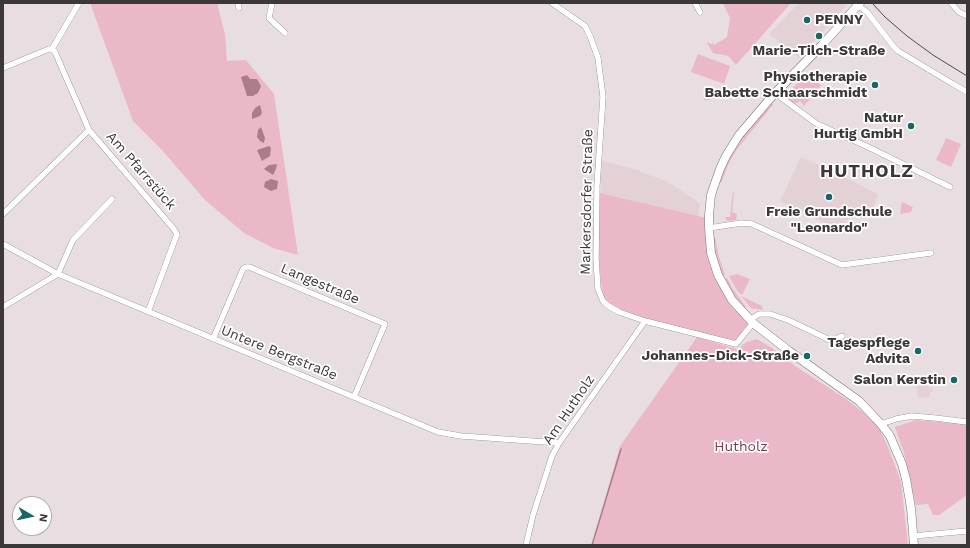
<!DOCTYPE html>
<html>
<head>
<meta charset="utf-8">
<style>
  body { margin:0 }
  #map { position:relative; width:970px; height:548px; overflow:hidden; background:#e8dee1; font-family:"Work Sans",sans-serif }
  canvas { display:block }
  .frame { position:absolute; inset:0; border:4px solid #3c3839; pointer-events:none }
  .north { position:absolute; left:12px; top:496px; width:40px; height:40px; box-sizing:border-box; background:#fff; border:1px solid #b1afb0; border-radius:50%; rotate:99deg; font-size:11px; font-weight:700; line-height:16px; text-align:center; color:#3c3839 }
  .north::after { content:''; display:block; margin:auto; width:14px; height:18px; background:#186665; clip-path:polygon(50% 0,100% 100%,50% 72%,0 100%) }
</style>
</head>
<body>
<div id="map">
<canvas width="970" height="548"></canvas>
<div class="frame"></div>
<div class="north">N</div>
</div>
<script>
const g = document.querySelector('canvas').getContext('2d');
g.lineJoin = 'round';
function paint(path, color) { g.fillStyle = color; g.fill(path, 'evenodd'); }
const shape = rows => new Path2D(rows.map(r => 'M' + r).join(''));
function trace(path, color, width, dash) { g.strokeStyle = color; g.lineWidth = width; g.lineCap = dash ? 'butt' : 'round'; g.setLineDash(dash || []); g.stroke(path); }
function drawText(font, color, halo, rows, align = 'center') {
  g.font = font + ' "Work Sans",sans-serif'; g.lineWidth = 3.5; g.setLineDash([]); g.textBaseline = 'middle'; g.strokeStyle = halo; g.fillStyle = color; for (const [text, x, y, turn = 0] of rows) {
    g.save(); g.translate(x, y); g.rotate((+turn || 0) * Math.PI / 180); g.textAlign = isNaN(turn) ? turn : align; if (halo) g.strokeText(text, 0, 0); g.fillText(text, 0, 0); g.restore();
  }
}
paint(shape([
  [799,3,843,3,846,6,799,58,769,34],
  [801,157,842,175,844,177,878,194,872,213,866,218,851,216,846,221,841,232,780,201],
  [602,161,634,169,668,182,691,197,700,204,698,216,600,193],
  [926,385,930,388,933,388,933,392,930,392,930,397,918,398,916,386]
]), '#e3d1d6');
paint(shape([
  [90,3,217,3,225,34,227,61,246,60,274,94,298,255,273,248,244,233,205,200,162,150,133,121],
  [242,77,250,80,247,96],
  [723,3,791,3,736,65,728,56,713,53,707,43,709,42,710,44,713,43,714,45,727,37,730,18],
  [698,54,730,66,724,84,691,72],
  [807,73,821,85,804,106,800,101,794,104,787,97,787,94],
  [726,86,727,88,725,91,717,96,709,100,704,100,704,88,714,89,724,88],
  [771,103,773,105,745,139,736,151,729,163,721,183,720,182,719,180,726,163,740,139],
  [946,138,961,144,951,167,936,160],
  [733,192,734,193,732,212,737,214,736,220,727,221,725,217,730,217],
  [600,193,707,218,709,258,739,314,748,324,735,341,646,319,620,309,610,304,603,296,598,259],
  [902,202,913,207,911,212,900,214],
  [712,237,715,237,719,257,725,275,722,275,716,260],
  [737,274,750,279,742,295,738,292,729,276],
  [727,278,733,289,746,307,744,309,734,297,725,281,725,279],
  [741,296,762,306,763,310,756,309,756,308,752,309],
  [697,337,740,350,742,345,747,342,757,339,772,348,795,366,846,399,864,413,879,427,890,452,901,482,908,545,592,545,620,446],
  [916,420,967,424,966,428,967,429,967,495,939,515,933,515,928,504,916,505,904,453,895,427]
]), '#ebb8c7');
paint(shape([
  [247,75,250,79,257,79,261,86,258,93,253,96,247,96,241,77],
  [260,105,262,113,260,116,252,119,252,113,255,108],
  [261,127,265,138,264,143,260,141,257,137,258,130],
  [269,146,271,148,270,156,262,161,257,150],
  [277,164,276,169,273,175,264,169,269,165],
  [271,179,278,181,277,189,271,191,264,187,265,182]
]), '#ad7c8b');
trace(shape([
  [592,545,621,449]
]), '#ad7c8b', 1.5);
const minor = shape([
  [238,3,239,8],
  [272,3,269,18,285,33],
  [552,3,585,26,590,36,598,58,603,97,597,185,596,259,598,289,603,301,607,305,619,312,645,321,736,344,753,323],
  [695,3,700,12],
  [855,3,867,12,894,47,898,51,948,81,967,92],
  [951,3,959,12,967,16],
  [52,49,55,52,89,130,173,228,177,234,148,312],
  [52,49,79,3],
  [3,68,49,49,52,49],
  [775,93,817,124,866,146,950,187],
  [3,214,89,130],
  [709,228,741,223,752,224,842,265,931,253],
  [3,244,58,274,438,432,461,436,559,443],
  [58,274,73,240,112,199],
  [3,307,58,274],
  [750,320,759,314,770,314,788,320,832,341,842,336],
  [213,339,243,269,246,267,249,267,385,324,354,397],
  [881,424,896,419,912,416,935,418,967,422],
  [913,536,967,531],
  [526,545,533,515,552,456,559,443,645,321]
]);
const secondary = shape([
  [860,3,822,45,775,93,739,135,726,156,720,169,714,186,711,195,709,215,709,228,711,253,718,275,732,300,753,323,789,351,859,401,881,424,890,436,902,464,906,479,911,508,914,545]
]);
trace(minor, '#7c7375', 6);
trace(secondary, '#7c7375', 9);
trace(minor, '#fff', 5.5);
trace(secondary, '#fff', 8);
trace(shape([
  [872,3,885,17,907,36,933,55,967,76]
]), '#504b4c', 1);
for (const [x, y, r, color] of [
  [807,20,4,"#186665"],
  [819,36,4,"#186665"],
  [875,85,4,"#186665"],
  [911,126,4,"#186665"],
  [829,197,4,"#186665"],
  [918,351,4,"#186665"],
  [807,356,4,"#186665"],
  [954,380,4,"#186665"]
]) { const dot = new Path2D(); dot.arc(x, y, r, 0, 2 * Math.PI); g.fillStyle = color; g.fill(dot); trace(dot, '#fff', 1.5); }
drawText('bold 14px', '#3c3839', '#fff', [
  ["PENNY",815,20,"left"],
  ["Marie-Tilch-Straße",819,51,"center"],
  ["Physiotherapie",867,77],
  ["Babette Schaarschmidt",867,93],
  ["Natur",903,118],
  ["Hurtig GmbH",903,134],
  ["Freie Grundschule",829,212,"center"],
  ["\"Leonardo\"",829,228,"center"],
  ["Tagespflege",910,343],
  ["Advita",910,359],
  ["Johannes-Dick-Straße",799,356],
  ["Salon Kerstin",946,380]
], 'right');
drawText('14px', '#3c3839', '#fff', [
  ["Am Pfarrstück",141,171,49],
  ["Markersdorfer Straße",587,202,-89],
  ["Langestraße",320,284,23],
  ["Untere Bergstraße",279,353,22],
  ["Am Hutholz",569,410,-56]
]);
drawText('14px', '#7a3950', '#fff', [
  ["Hutholz",741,447]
]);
g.letterSpacing = '1px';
drawText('bold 18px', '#3c3839', '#fff', [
  ["HUTHOLZ",867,172]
]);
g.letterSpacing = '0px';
</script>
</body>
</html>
